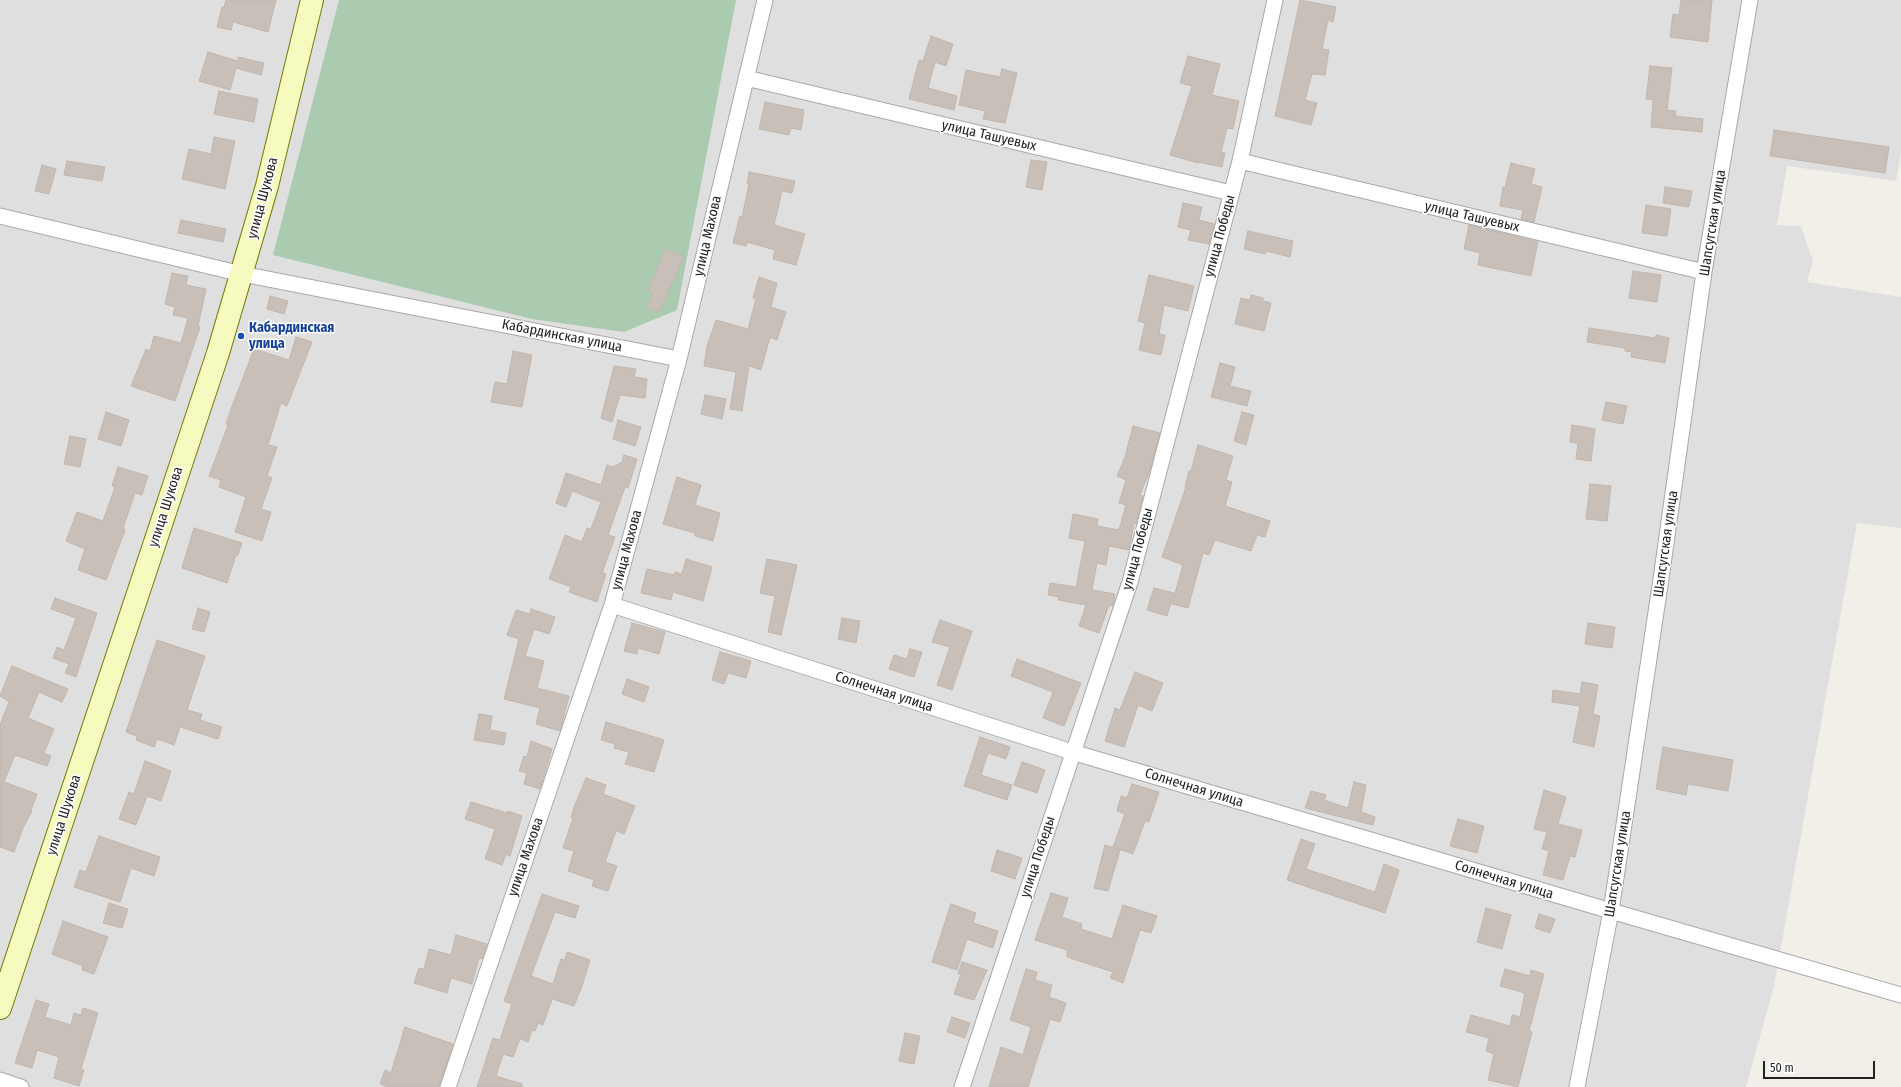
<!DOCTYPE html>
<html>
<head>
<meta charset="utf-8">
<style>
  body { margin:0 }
  #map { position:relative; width:1901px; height:1087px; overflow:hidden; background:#f2efe9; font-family:"Fira Sans Condensed",sans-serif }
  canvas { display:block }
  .scale { position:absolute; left:1763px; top:1061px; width:112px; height:18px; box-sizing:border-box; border:2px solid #222; border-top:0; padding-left:5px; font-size:12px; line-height:14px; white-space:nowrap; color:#222; -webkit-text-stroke:3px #fff; paint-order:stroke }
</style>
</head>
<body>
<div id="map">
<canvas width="1901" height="1087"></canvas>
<div class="scale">50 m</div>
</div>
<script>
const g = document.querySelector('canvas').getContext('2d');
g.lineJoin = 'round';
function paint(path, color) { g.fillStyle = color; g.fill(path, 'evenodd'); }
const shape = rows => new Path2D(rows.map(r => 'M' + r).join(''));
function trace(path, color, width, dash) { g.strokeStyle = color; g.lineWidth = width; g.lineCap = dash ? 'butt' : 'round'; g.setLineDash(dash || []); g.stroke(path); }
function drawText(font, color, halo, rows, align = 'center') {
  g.font = font + ' "Fira Sans Condensed",sans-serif'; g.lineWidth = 3; g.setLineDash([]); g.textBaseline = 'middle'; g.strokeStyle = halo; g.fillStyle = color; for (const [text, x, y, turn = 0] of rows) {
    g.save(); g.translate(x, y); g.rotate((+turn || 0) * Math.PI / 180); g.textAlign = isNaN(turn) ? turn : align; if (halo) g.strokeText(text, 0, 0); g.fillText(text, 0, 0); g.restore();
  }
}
paint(shape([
  [0,0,1901,0,1901,153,1896,181,1787,166,1777,225,1801,226,1813,261,1807,282,1901,297,1901,528,1857,523,1774,986,1746,1087,0,1087]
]), '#e0dfdf');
paint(shape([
  [339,0,736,0,677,310,624,332,532,319,273,255]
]), '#aacbaf');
const building = shape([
  [226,0,276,0,268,32,233,22,231,30,217,27,222,7,224,7,226,0],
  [1300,0,1336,7,1333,22,1328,20,1322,49,1329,50,1325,75,1312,74,1305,100,1317,103,1311,125,1275,116,1300,0],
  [1681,0,1712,0,1708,42,1670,37,1673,14,1679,15,1681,0],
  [931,36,953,44,946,66,935,62,928,88,957,96,954,110,909,99,919,60,923,61,931,36],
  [208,52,238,61,238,57,264,63,261,75,236,68,230,90,199,81,208,52],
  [1188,56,1220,64,1212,95,1239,101,1233,129,1227,128,1221,152,1225,153,1222,167,1198,162,1198,163,1170,155,1192,86,1180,83,1188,56],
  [1650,66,1672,68,1667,110,1676,111,1675,116,1703,119,1702,132,1651,127,1653,100,1646,99,1650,66],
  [1002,69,1017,73,1005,123,983,119,985,111,959,105,966,70,1000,77,1002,69],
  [219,91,258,99,254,122,214,114,219,91],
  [765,102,804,110,801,130,791,128,789,135,759,129,765,102],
  [1774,130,1889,147,1885,173,1770,156,1774,130],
  [214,137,235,141,225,189,182,179,189,149,211,154,214,137],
  [1031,160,1047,162,1042,190,1026,187,1031,160],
  [67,161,105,167,102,181,64,175,67,161],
  [1511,163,1535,169,1531,184,1542,187,1534,222,1521,219,1523,210,1500,206,1503,187,1505,188,1511,163],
  [42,165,56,169,49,194,35,191,42,165],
  [749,172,795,181,792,193,782,191,774,225,805,234,796,265,773,259,775,250,747,242,746,246,733,243,740,216,742,217,749,184,747,183,749,172],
  [1665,187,1692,191,1689,207,1663,203,1665,187],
  [1183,203,1202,207,1199,220,1214,224,1209,244,1188,240,1191,230,1178,227,1183,203],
  [1646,205,1671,209,1667,236,1642,233,1646,205],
  [181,220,226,229,223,242,178,233,181,220],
  [1469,225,1538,242,1531,276,1478,265,1480,253,1464,249,1469,225],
  [1248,231,1293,241,1290,257,1266,251,1265,254,1244,249,1248,231],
  [665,249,684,257,659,312,647,307,653,293,648,291,665,249],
  [1633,271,1661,275,1657,302,1629,298,1633,271],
  [172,273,188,276,186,285,206,289,198,326,200,327,175,401,131,386,146,349,150,351,154,336,181,343,188,318,173,315,175,307,165,304,172,273],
  [1149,275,1194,286,1188,311,1164,305,1159,334,1165,335,1161,355,1139,350,1145,323,1138,321,1149,275],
  [759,277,777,283,771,307,786,312,777,340,770,337,761,370,749,366,742,411,730,409,736,372,704,366,707,346,716,320,748,329,756,299,753,298,759,277],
  [1251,295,1263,298,1263,301,1271,303,1264,331,1235,324,1241,298,1250,300,1251,295],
  [270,296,288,301,284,314,267,309,270,296],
  [1589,328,1655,338,1656,335,1669,338,1665,363,1631,357,1632,352,1625,351,1625,348,1587,342,1589,328],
  [296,337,312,342,287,406,281,403,268,445,277,447,267,476,272,478,261,509,271,512,262,541,235,532,246,497,219,487,221,480,209,476,228,425,226,424,231,409,254,349,289,360,296,337],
  [513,351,532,355,522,407,491,402,495,382,507,384,513,351],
  [1220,363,1235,367,1230,386,1251,391,1247,406,1211,397,1220,363],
  [614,366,636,369,634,377,647,379,645,398,620,395,612,422,601,418,614,366],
  [705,395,726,399,722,419,701,414,705,395],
  [1606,402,1627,406,1623,424,1602,420,1606,402],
  [106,412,129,420,121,446,98,439,106,412],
  [1242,412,1254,415,1246,445,1234,441,1242,412],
  [618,420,641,427,635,446,613,439,618,420],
  [1572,425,1595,429,1591,461,1576,459,1578,443,1570,442,1572,425],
  [1133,426,1160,433,1149,473,1140,495,1143,496,1136,524,1134,523,1129,550,1109,546,1106,565,1097,563,1092,590,1115,594,1113,606,1109,605,1099,633,1079,626,1086,605,1058,600,1059,597,1048,595,1050,583,1076,587,1085,541,1069,538,1073,514,1098,519,1097,526,1119,530,1126,505,1119,503,1126,480,1117,476,1125,457,1133,426],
  [70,436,86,439,80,467,64,464,70,436],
  [1198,445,1233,456,1226,480,1232,482,1225,506,1270,521,1265,537,1257,535,1251,551,1215,540,1209,555,1203,553,1188,608,1172,604,1183,565,1162,557,1186,487,1185,487,1189,471,1191,471,1198,445],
  [624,455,637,459,628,488,625,487,608,535,615,537,602,573,606,574,597,602,569,592,571,587,549,579,565,535,582,542,587,528,591,529,601,502,572,491,566,507,556,503,566,473,601,485,607,465,613,467,622,462,624,455],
  [118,467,148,476,142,495,135,493,123,528,125,530,106,580,78,570,85,549,66,541,77,512,103,521,115,487,112,486,118,467],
  [677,477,701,485,695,505,720,513,713,541,695,536,695,533,663,524,677,477],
  [1590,484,1611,486,1607,521,1586,519,1590,484],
  [194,528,242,543,238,555,236,555,227,583,182,568,194,528],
  [686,559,712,567,703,601,673,592,671,600,641,593,647,569,674,575,675,572,682,574,686,559],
  [767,559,797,565,781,635,768,632,775,596,760,593,767,559],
  [1154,588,1174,593,1167,616,1147,610,1154,588],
  [55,598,97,613,76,677,65,673,69,664,53,658,57,647,64,650,76,618,51,609,55,598],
  [198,608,210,612,204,632,192,629,198,608],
  [531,609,555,617,549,634,534,629,525,656,544,661,537,688,569,696,560,731,536,724,540,708,504,699,519,639,507,635,516,610,530,614,531,609],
  [842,618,860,621,856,643,838,639,842,618],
  [940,620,972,631,952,690,937,685,950,647,932,642,940,620],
  [632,623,665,632,659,654,638,648,637,654,624,651,632,623],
  [1588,623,1615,627,1612,648,1585,644,1588,623],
  [157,640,205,656,187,710,202,714,200,720,222,727,218,739,180,727,174,745,157,739,154,747,136,740,137,736,126,732,157,640],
  [910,649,922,652,914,677,889,669,894,655,907,659,910,649],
  [720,652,751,661,746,678,728,673,724,684,712,680,720,652],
  [1017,659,1081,683,1064,726,1043,718,1053,692,1011,676,1017,659],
  [12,666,68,689,62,702,39,692,28,718,54,729,44,753,51,756,47,766,15,755,4,782,37,794,31,810,32,811,23,828,14,852,0,847,0,725,9,702,0,696,12,666],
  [1135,672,1163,683,1152,711,1138,705,1124,747,1105,741,1115,708,1120,710,1135,672],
  [627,679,649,687,644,702,622,694,627,679],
  [1582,682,1598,685,1593,714,1600,716,1594,747,1573,742,1580,706,1552,702,1553,690,1580,694,1582,682],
  [479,714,492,716,490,730,506,733,504,745,474,740,479,714],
  [606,722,664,740,654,772,625,764,629,752,614,748,615,744,601,740,606,722],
  [980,737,1010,747,1006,759,988,753,981,775,1012,785,1007,800,964,786,980,737],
  [531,741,552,749,540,789,524,784,527,773,519,771,524,756,527,757,531,741],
  [1663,747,1733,760,1728,791,1688,784,1686,795,1656,789,1663,747],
  [145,761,171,771,161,801,147,796,136,825,119,819,129,792,134,794,145,761],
  [1022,762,1045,770,1037,793,1014,785,1022,762],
  [586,778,606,785,603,794,635,806,624,834,616,831,605,862,617,866,608,891,592,886,594,880,568,871,574,851,563,848,573,818,571,817,575,805,586,778],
  [1354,782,1366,785,1361,812,1375,817,1373,825,1305,808,1311,791,1326,795,1324,800,1348,808,1354,782],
  [1132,784,1159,792,1149,822,1145,821,1133,854,1113,847,1125,814,1117,811,1121,796,1127,798,1132,784],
  [1544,790,1566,797,1558,824,1582,830,1575,857,1570,856,1563,880,1543,875,1549,851,1542,849,1547,832,1534,829,1544,790],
  [471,802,507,813,508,811,522,816,510,856,506,854,502,865,485,859,495,829,465,819,471,802],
  [1458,819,1484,826,1477,853,1450,846,1458,819],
  [99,836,160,857,154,876,131,868,120,902,74,887,80,870,86,872,99,836],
  [1301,839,1315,844,1306,869,1375,892,1384,864,1399,870,1385,913,1287,880,1301,839],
  [1105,845,1120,850,1108,891,1094,888,1105,845],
  [997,850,1022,858,1015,879,991,871,997,850],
  [1051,893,1068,898,1062,917,1082,924,1081,929,1112,939,1123,905,1157,916,1151,933,1140,930,1123,983,1110,978,1113,972,1067,957,1067,950,1035,940,1051,893],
  [542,894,579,906,575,918,555,912,531,976,553,984,561,959,565,960,567,952,590,960,582,986,574,1006,552,999,543,1025,538,1023,535,1031,532,1030,528,1042,520,1039,513,1057,503,1054,496,1076,522,1084,522,1087,477,1087,493,1038,500,1040,512,1004,504,1001,542,894],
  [109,903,128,909,122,928,103,923,109,903],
  [951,904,976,913,973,923,998,931,993,948,967,939,957,970,932,962,951,904],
  [1486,908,1511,915,1502,949,1477,942,1486,908],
  [1539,914,1555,919,1550,933,1535,928,1539,914],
  [63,921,108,937,94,974,82,970,83,966,52,954,63,921],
  [456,935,487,944,482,959,479,958,472,984,451,978,447,993,414,983,419,968,424,969,429,949,451,955,456,935],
  [962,962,987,970,974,1000,954,994,961,974,958,974,962,962],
  [1026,969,1037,972,1035,980,1052,985,1049,997,1066,1003,1060,1022,1050,1019,1028,1087,989,1087,1001,1047,1023,1055,1031,1027,1010,1020,1026,969],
  [1505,969,1530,976,1531,970,1544,974,1529,1031,1532,1032,1518,1087,1488,1080,1494,1054,1486,1051,1489,1038,1466,1032,1471,1015,1510,1026,1512,1015,1520,1017,1525,993,1500,986,1505,969],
  [36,1000,49,1004,45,1017,71,1025,74,1013,81,1015,83,1008,98,1013,81,1069,84,1070,79,1086,54,1078,59,1057,37,1050,32,1068,15,1063,36,1000],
  [952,1017,970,1023,965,1038,947,1032,952,1017],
  [405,1027,453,1044,439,1087,387,1087,380,1084,385,1070,391,1073,405,1027],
  [905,1033,920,1036,914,1064,899,1061,905,1033]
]);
paint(building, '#c7bfb8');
trace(building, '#c4b6ab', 1);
const minor = shape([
  [746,78,1231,193],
  [1240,161,1704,272],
  [0,216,242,274,679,359],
  [612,605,1072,752,1611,911,1901,995],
  [0,1080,21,1087],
  [448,1087,612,605,679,359,765,0],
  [962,1087,1130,582,1240,161,1275,0],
  [1577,1087,1611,911,1661,579,1704,272,1750,0]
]);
const secondary = shape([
  [0,1008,218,353,267,186,312,0]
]);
trace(minor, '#a9a9a9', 17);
trace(secondary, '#707d05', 24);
trace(minor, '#fff', 15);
trace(secondary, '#f7fabf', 22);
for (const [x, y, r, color] of [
  [241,336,4,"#1a4fb4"]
]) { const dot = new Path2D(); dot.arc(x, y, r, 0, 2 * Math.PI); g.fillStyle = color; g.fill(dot); trace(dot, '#fff', 1.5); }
drawText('14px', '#222', '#fff', [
  ["улица Ташуевых",989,136,13],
  ["улица Шукова",263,198,-75],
  ["улица Ташуевых",1472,217,13],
  ["Шапсугская улица",1713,223,-81],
  ["улица Махова",708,236,-77],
  ["улица Победы",1220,236,-75],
  ["Кабардинская улица",562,336,11],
  ["улица Шукова",166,507,-72],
  ["Шапсугская улица",1666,544,-82],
  ["улица Победы",1138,549,-75],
  ["улица Махова",627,550,-75],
  ["Солнечная улица",884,692,18],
  ["Солнечная улица",1194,788,17],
  ["улица Шукова",64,815,-72],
  ["улица Махова",526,857,-71],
  ["улица Победы",1038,857,-72],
  ["Шапсугская улица",1618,864,-81],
  ["Солнечная улица",1504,880,17]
]);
drawText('bold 14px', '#164399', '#fff', [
  ["Кабардинская",249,328],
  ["улица",249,344]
], 'left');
</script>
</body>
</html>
